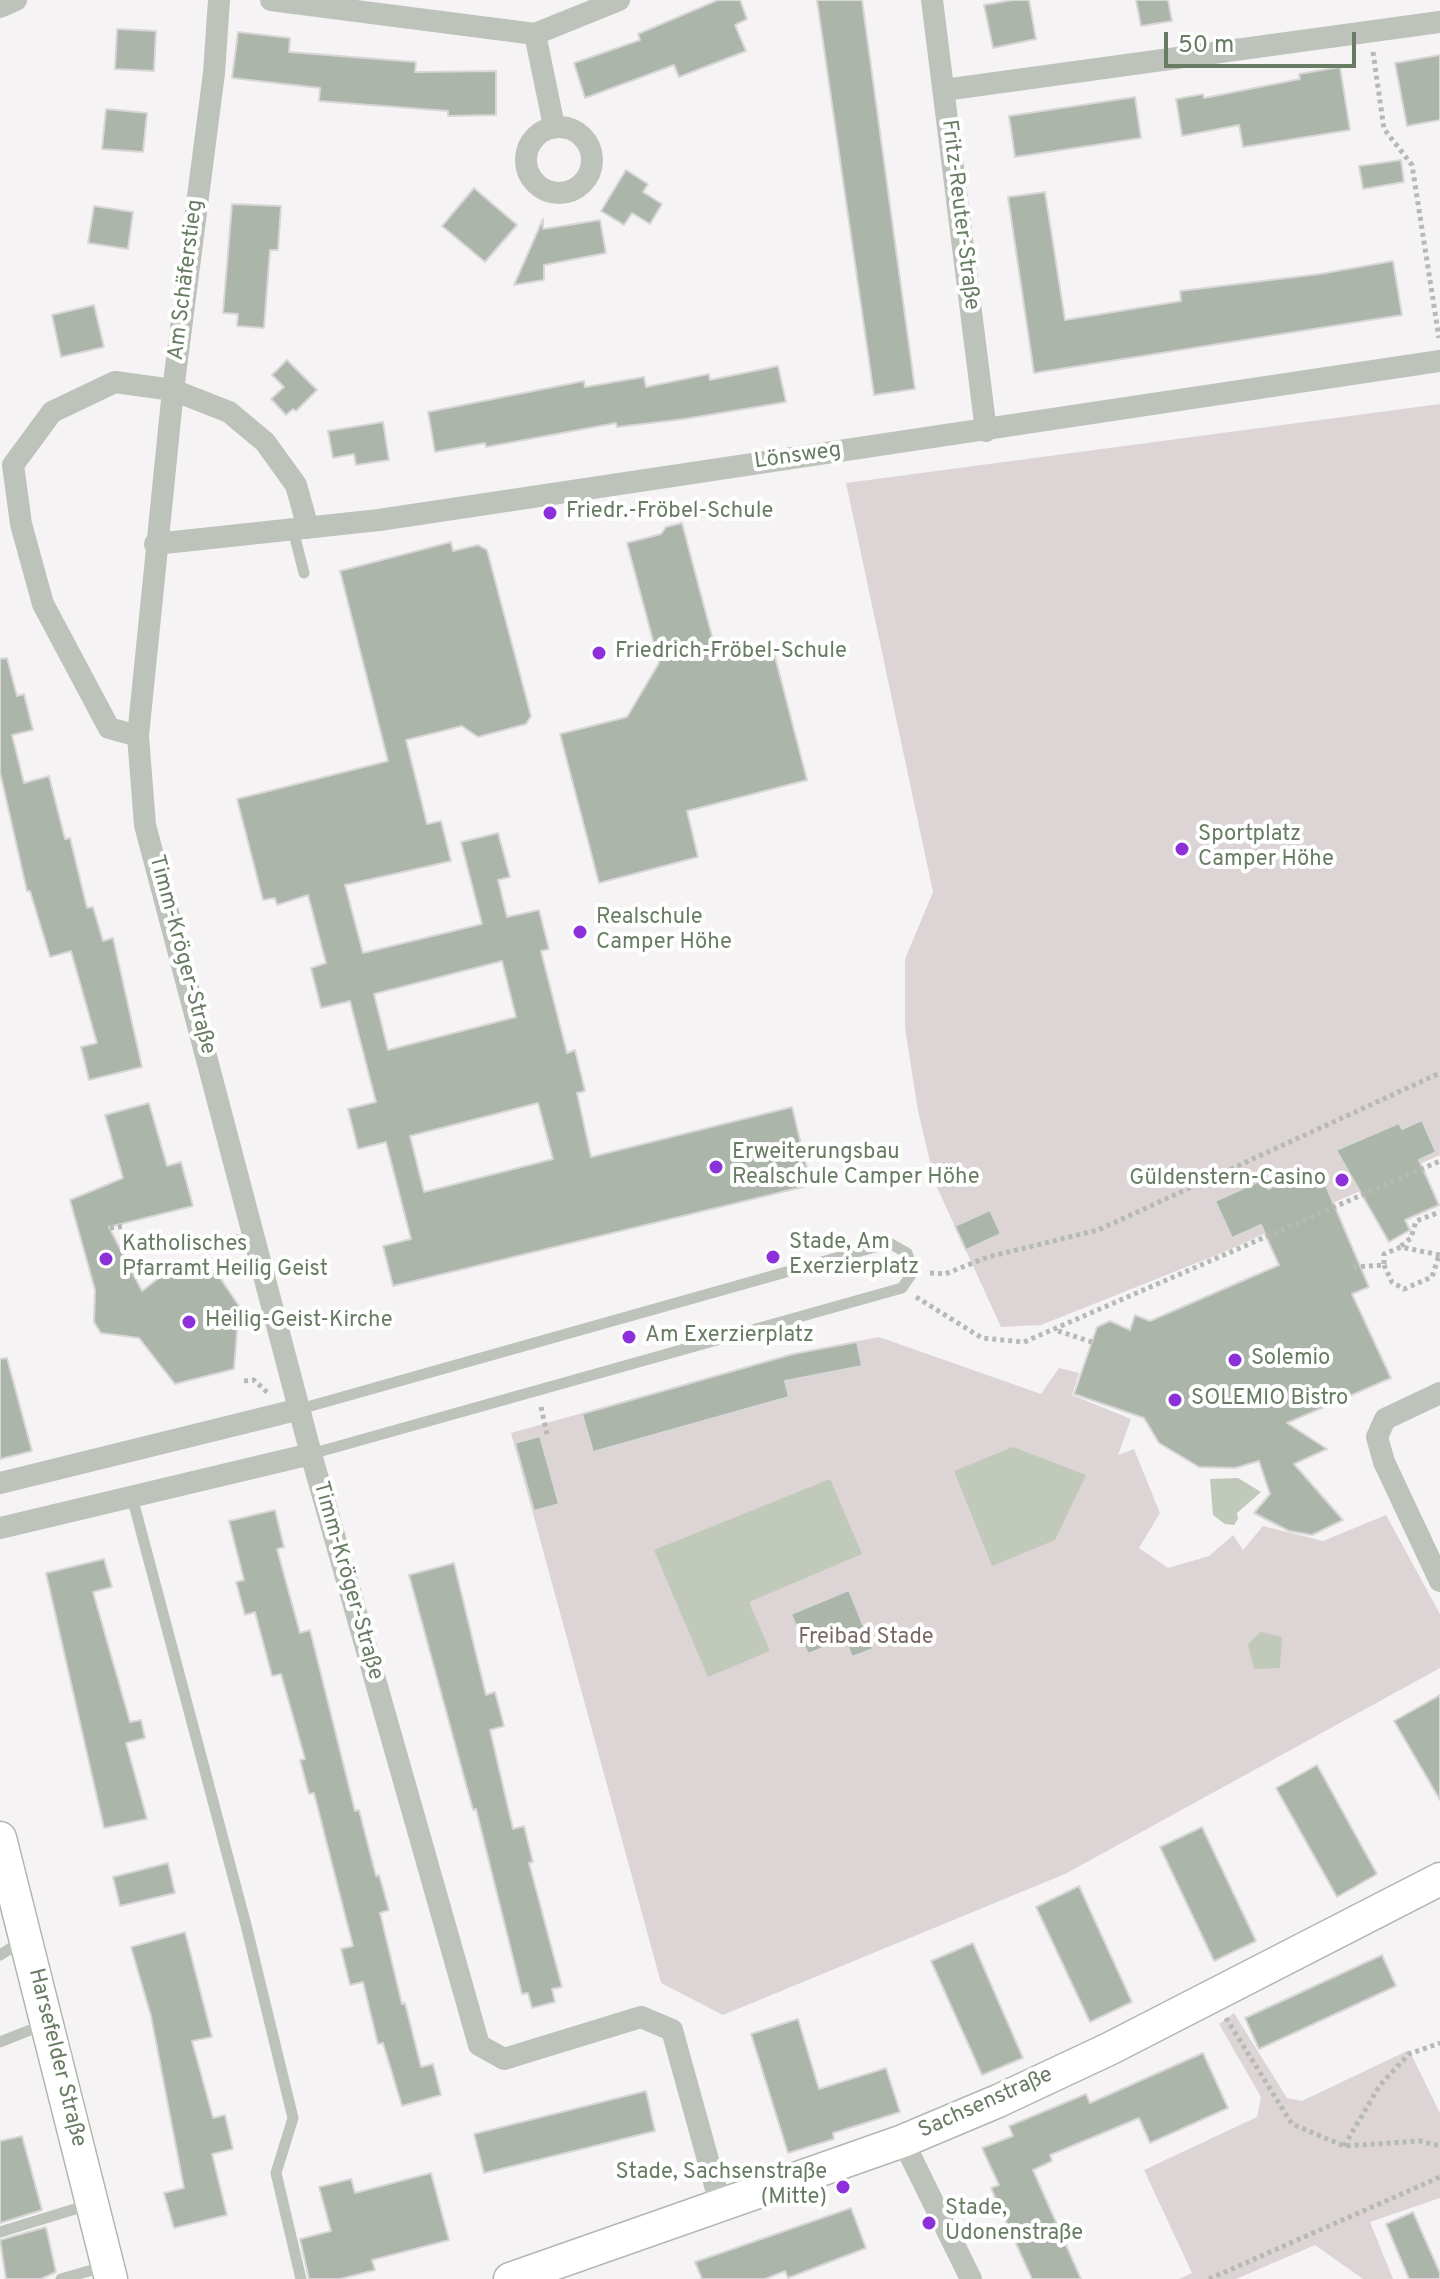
<!DOCTYPE html>
<html>
<head>
<meta charset="utf-8">
<style>
  body { margin:0 }
  #map { position:relative; width:1440px; height:2279px; overflow:hidden; background:#f6f3f5; font-family:Overpass,sans-serif }
  canvas { display:block }
  .scale { position:absolute; left:1164px; top:32px; width:192px; height:36px; box-sizing:border-box; border:4px solid #687c63; border-top:0; padding-left:10px; font-size:24px; line-height:28px; white-space:nowrap; color:#687c63; -webkit-text-stroke:6px #fff; paint-order:stroke }
</style>
</head>
<body>
<div id="map">
<canvas width="1440" height="2279"></canvas>
<div class="scale">50 m</div>
</div>
<script>
const g = document.querySelector('canvas').getContext('2d');
g.lineJoin = 'round';
function paint(path, color) { g.fillStyle = color; g.fill(path, 'evenodd'); }
const shape = rows => new Path2D(rows.map(r => 'M' + r).join(''));
function trace(path, color, width, dash) { g.strokeStyle = color; g.lineWidth = width; g.lineCap = dash ? 'butt' : 'round'; g.setLineDash(dash || []); g.stroke(path); }
function drawText(font, color, halo, rows, align = 'center') {
  g.font = font + ' Overpass,sans-serif'; g.lineWidth = 8; g.setLineDash([]); g.textBaseline = 'middle'; g.strokeStyle = halo; g.fillStyle = color; for (const [text, x, y, turn = 0] of rows) {
    g.save(); g.translate(x, y); g.rotate((+turn || 0) * Math.PI / 180); g.textAlign = isNaN(turn) ? turn : align; if (halo) g.strokeText(text, 0, 0); g.fillText(text, 0, 0); g.restore();
  }
}
paint(shape([
  [1440,404,1440,1155,1224,1252,1041,1325,1001,1327,935,1183,918,1111,905,1028,905,959,933,892,846,483],
  [879,1337,1041,1394,1059,1368,1079,1373,1072,1395,1131,1419,1118,1455,1134,1449,1160,1513,1139,1548,1168,1568,1209,1556,1233,1535,1243,1550,1263,1526,1323,1541,1386,1515,1440,1614,1440,1668,1065,1874,723,2015,661,1983,511,1433,793,1354],
  [1234,2013,1287,2098,1302,2101,1409,2050,1440,2113,1440,2198,1370,2222,1393,2279,1363,2279,1315,2245,1236,2279,1179,2279,1192,2273,1144,2170,1257,2117,1261,2097,1219,2024]
]), '#ddd5d5');
paint(shape([
  [1013,1447,1086,1475,1055,1540,992,1566,954,1471],
  [1238,1478,1261,1492,1237,1513,1238,1519,1234,1525,1225,1524,1213,1515,1210,1479],
  [830,1479,862,1554,749,1602,770,1651,708,1677,654,1550],
  [1261,1632,1282,1637,1280,1668,1254,1669,1248,1644]
]), '#c0c9ba');
const building = shape([
  [718,0,740,0,747,19,735,25,746,51,679,77,674,65,585,98,574,63,640,40,638,34,718,0],
  [817,0,862,0,915,389,874,395,817,0],
  [1013,0,1029,0,1036,39,993,48,984,5,1013,0],
  [1136,0,1168,0,1172,21,1141,26,1136,0],
  [117,29,156,31,154,71,115,69,117,29],
  [238,32,290,38,289,52,416,62,415,72,496,71,496,115,448,116,448,111,319,101,320,88,232,78,238,32],
  [1440,55,1440,120,1407,126,1395,63,1440,55],
  [1340,67,1350,130,1243,147,1239,125,1182,136,1176,99,1203,94,1204,98,1300,79,1299,74,1340,67],
  [1135,97,1141,138,1015,157,1009,116,1135,97],
  [106,109,147,113,143,152,102,149,106,109],
  [1401,160,1404,182,1363,189,1359,166,1401,160],
  [626,170,648,184,643,192,662,204,650,224,632,213,624,225,601,211,626,170],
  [474,188,517,225,485,262,442,226,474,188],
  [1045,192,1065,320,1181,301,1180,291,1320,274,1393,261,1402,315,1034,373,1008,197,1045,192],
  [232,204,281,206,278,250,270,250,264,328,237,326,238,314,223,313,232,204],
  [94,206,133,212,128,249,88,243,94,206],
  [543,219,543,229,600,220,606,253,544,265,544,280,514,285,543,219],
  [94,305,104,347,61,357,52,315,94,305],
  [287,360,317,390,296,411,293,409,286,415,271,399,284,387,272,375,287,360],
  [778,366,786,402,684,419,617,427,616,423,486,447,485,443,435,452,428,412,584,381,585,387,644,377,646,387,709,374,710,380,778,366],
  [383,422,389,460,356,465,354,454,333,458,328,431,383,422],
  [682,523,718,659,772,645,807,780,687,811,698,857,599,883,560,734,627,717,659,663,627,543,661,534,666,527,682,523],
  [451,542,453,551,478,545,487,550,531,716,526,724,478,737,462,726,406,740,427,824,441,821,451,861,345,885,363,953,482,924,461,842,498,833,510,877,498,880,507,917,539,910,549,949,541,951,567,1053,575,1050,585,1091,577,1093,591,1157,792,1107,811,1185,393,1286,383,1246,411,1239,386,1142,358,1149,348,1109,376,1102,350,1001,321,1008,311,968,326,963,308,895,277,905,275,898,263,900,237,799,388,761,340,571,451,542],
  [502,961,516,1017,388,1050,374,994,502,961],
  [538,1103,553,1159,424,1192,410,1136,538,1103],
  [7,658,17,696,24,694,33,730,12,735,24,783,49,776,65,839,70,838,87,908,93,907,103,941,113,938,142,1067,89,1080,81,1047,97,1043,71,951,50,957,30,891,27,891,0,772,0,659,7,658],
  [149,1103,167,1166,181,1162,193,1206,109,1227,142,1291,177,1264,216,1272,239,1306,234,1369,175,1384,139,1338,101,1333,94,1322,95,1290,70,1200,123,1178,105,1115,149,1103],
  [1422,1120,1436,1152,1419,1160,1439,1205,1405,1220,1410,1230,1389,1242,1336,1150,1399,1123,1402,1129,1422,1120],
  [1318,1167,1369,1287,1352,1294,1391,1378,1287,1423,1327,1449,1294,1464,1343,1520,1312,1535,1289,1531,1254,1513,1270,1494,1259,1461,1235,1468,1199,1467,1159,1443,1144,1418,1074,1394,1097,1327,1110,1321,1130,1330,1135,1315,1150,1321,1279,1265,1261,1225,1232,1238,1215,1201,1264,1179,1268,1189,1318,1167],
  [990,1210,1001,1234,966,1250,955,1226,990,1210],
  [857,1342,862,1366,785,1381,789,1397,593,1452,582,1414,793,1354,857,1342],
  [7,1358,32,1451,0,1459,0,1359,7,1358],
  [540,1436,559,1504,534,1511,515,1443,540,1436],
  [275,1510,284,1547,277,1549,300,1633,310,1630,355,1811,359,1810,376,1876,379,1875,389,1910,380,1913,402,2004,405,2003,421,2067,433,2064,441,2095,402,2106,383,2043,378,2044,363,1982,350,1985,341,1949,353,1946,314,1793,309,1794,300,1760,305,1759,281,1674,272,1676,255,1612,245,1615,236,1582,244,1580,229,1521,275,1510],
  [104,1559,112,1587,93,1592,130,1722,141,1720,145,1738,126,1743,147,1819,104,1828,46,1573,104,1559],
  [454,1563,486,1695,495,1692,504,1726,490,1730,513,1829,524,1826,533,1862,529,1863,562,1987,552,1989,555,2002,532,2008,528,1993,522,1994,476,1809,473,1810,409,1575,454,1563],
  [849,1590,873,1649,852,1657,845,1639,808,1654,791,1614,849,1590],
  [1440,1695,1440,1800,1394,1721,1440,1695],
  [1317,1765,1377,1874,1337,1897,1276,1788,1317,1765],
  [1202,1827,1256,1941,1214,1961,1160,1847,1202,1827],
  [168,1863,175,1893,120,1906,113,1877,168,1863],
  [1079,1886,1132,2002,1090,2022,1036,1907,1079,1886],
  [185,1932,212,2037,192,2041,213,2118,225,2115,233,2149,212,2154,227,2215,174,2228,164,2193,184,2188,151,2016,131,1947,185,1932],
  [973,1943,1023,2058,982,2075,931,1961,973,1943],
  [1382,1955,1396,1986,1259,2049,1245,2018,1382,1955],
  [798,2019,819,2089,886,2068,900,2112,833,2133,834,2139,788,2153,751,2034,798,2019],
  [1203,2053,1228,2108,1150,2143,1139,2118,1050,2155,1052,2161,1033,2170,1081,2279,1032,2279,991,2188,999,2185,982,2148,1013,2136,1009,2126,1086,2094,1090,2103,1203,2053],
  [646,2091,655,2131,484,2173,474,2134,646,2091],
  [22,2136,42,2210,0,2223,0,2141,22,2136],
  [431,2173,449,2240,372,2260,375,2270,340,2279,309,2279,300,2239,331,2231,319,2187,351,2179,355,2193,431,2173],
  [851,2208,866,2248,788,2278,785,2271,765,2279,702,2279,695,2262,851,2208],
  [1413,2212,1440,2273,1440,2279,1409,2279,1386,2224,1413,2212],
  [46,2227,56,2272,41,2279,6,2279,0,2240,46,2227]
]);
paint(building, '#acb5a9');
trace(building, '#d8d6d7', 2);
const secondary = shape([
  [0,1838,111,2279],
  [510,2279,903,2141,998,2101,1109,2049,1440,1879]
]);
trace(secondary, '#b0b8ae', 35);
trace(shape([
  [1373,52,1384,129,1412,165,1439,338],
  [110,1228,125,1226],
  [1401,1246,1411,1238,1416,1221,1440,1212],
  [1384,1265,1392,1282,1404,1289,1432,1277,1439,1255],
  [1353,1267,1384,1265,1384,1254,1401,1247,1440,1255],
  [140,1270,165,1273],
  [930,1273,945,1274,988,1257,1098,1230,1440,1073],
  [916,1297,982,1338,1024,1342,1440,1161],
  [1058,1331,1092,1342],
  [244,1381,254,1380,269,1394],
  [541,1407,547,1434],
  [1226,2018,1292,2124,1344,2146,1420,2141,1440,2146],
  [1344,2146,1380,2085,1409,2054,1440,2043],
  [1209,2279,1440,2177]
]), '#b5bab4', 5, [4, 4]);
trace(shape([
  [293,530,304,573],
  [210,1243,255,1238],
  [300,1409,889,1243,907,1253,913,1272,902,1288,311,1454],
  [132,1497,246,1925,293,2118,276,2173,301,2279],
  [0,1955,22,1941],
  [0,2042,43,2025],
  [0,2232,88,2205],
  [61,2279,106,2266]
]), '#bdc3bb', 11);
trace(shape([
  [219,0,214,73,173,390,138,736,145,825,311,1454,479,2045,504,2059,641,2017,672,2030,721,2207],
  [271,0,535,34,619,0],
  [932,0,986,431],
  [0,7,16,0],
  [535,34,554,126],
  [944,90,1440,22],
  '526 160a33 33 0 1 1 66 0a33 33 0 1 1-66 0Z',
  [155,544,379,520,1440,361],
  [138,736,109,728,43,604,21,524,13,465,52,412,115,382,173,390,229,412,265,442,296,485,308,528],
  [1440,1393,1385,1419,1377,1437,1384,1462,1440,1581],
  [0,1483,300,1409],
  [0,1528,311,1454],
  [903,2141,971,2279]
]), '#bdc3bb', 22);
trace(secondary, '#fff', 32);
for (const [x, y, r, color] of [
  [550,513,8,"#8c30d9"],
  [599,653,8,"#8c30d9"],
  [1182,849,8,"#8c30d9"],
  [580,932,8,"#8c30d9"],
  [716,1167,8,"#8c30d9"],
  [1342,1180,8,"#8c30d9"],
  [773,1257,8,"#8c30d9"],
  [106,1259,8,"#8c30d9"],
  [189,1322,8,"#8c30d9"],
  [629,1337,8,"#8c30d9"],
  [1235,1360,8,"#8c30d9"],
  [1175,1400,8,"#8c30d9"],
  [843,2187,8,"#8c30d9"],
  [929,2223,8,"#8c30d9"]
]) { const dot = new Path2D(); dot.arc(x, y, r, 0, 2 * Math.PI); g.fillStyle = color; g.fill(dot); trace(dot, '#fff', 3); }
drawText('22px', '#687c63', '#fff', [
  ["Fritz-Reuter-Straße",959,215,83],
  ["Am Schäferstieg",187,280,-83],
  ["Lönsweg",798,457,-8],
  ["Timm-Kröger-Straße",181,955,75],
  ["Timm-Kröger-Straße",347,1581,74],
  ["Harsefelder Straße",56,2058,76],
  ["Sachsenstraße",986,2104,-24]
]);
drawText('22px', '#687c63', '#fff', [
  ["Friedr.-Fröbel-Schule",566,513],
  ["Friedrich-Fröbel-Schule",615,653],
  ["Sportplatz",1198,836],
  ["Camper Höhe",1198,861],
  ["Realschule",596,919],
  ["Camper Höhe",596,944],
  ["Erweiterungsbau",732,1154],
  ["Realschule Camper Höhe",732,1179],
  ["Güldenstern-Casino",1326,1180,"right"],
  ["Stade, Am",789,1244],
  ["Exerzierplatz",789,1269],
  ["Katholisches",122,1246],
  ["Pfarramt Heilig Geist",122,1271],
  ["Heilig-Geist-Kirche",205,1322],
  ["Am Exerzierplatz",645,1337],
  ["Solemio",1251,1360],
  ["SOLEMIO Bistro",1191,1400],
  ["Stade, Sachsenstraße",827,2174,"right"],
  ["(Mitte)",827,2199,"right"],
  ["Stade,",945,2210],
  ["Udonenstraße",945,2235]
], 'left');
drawText('22px', '#7a6865', '#fff', [
  ["Freibad Stade",866,1639]
]);
</script>
</body>
</html>
